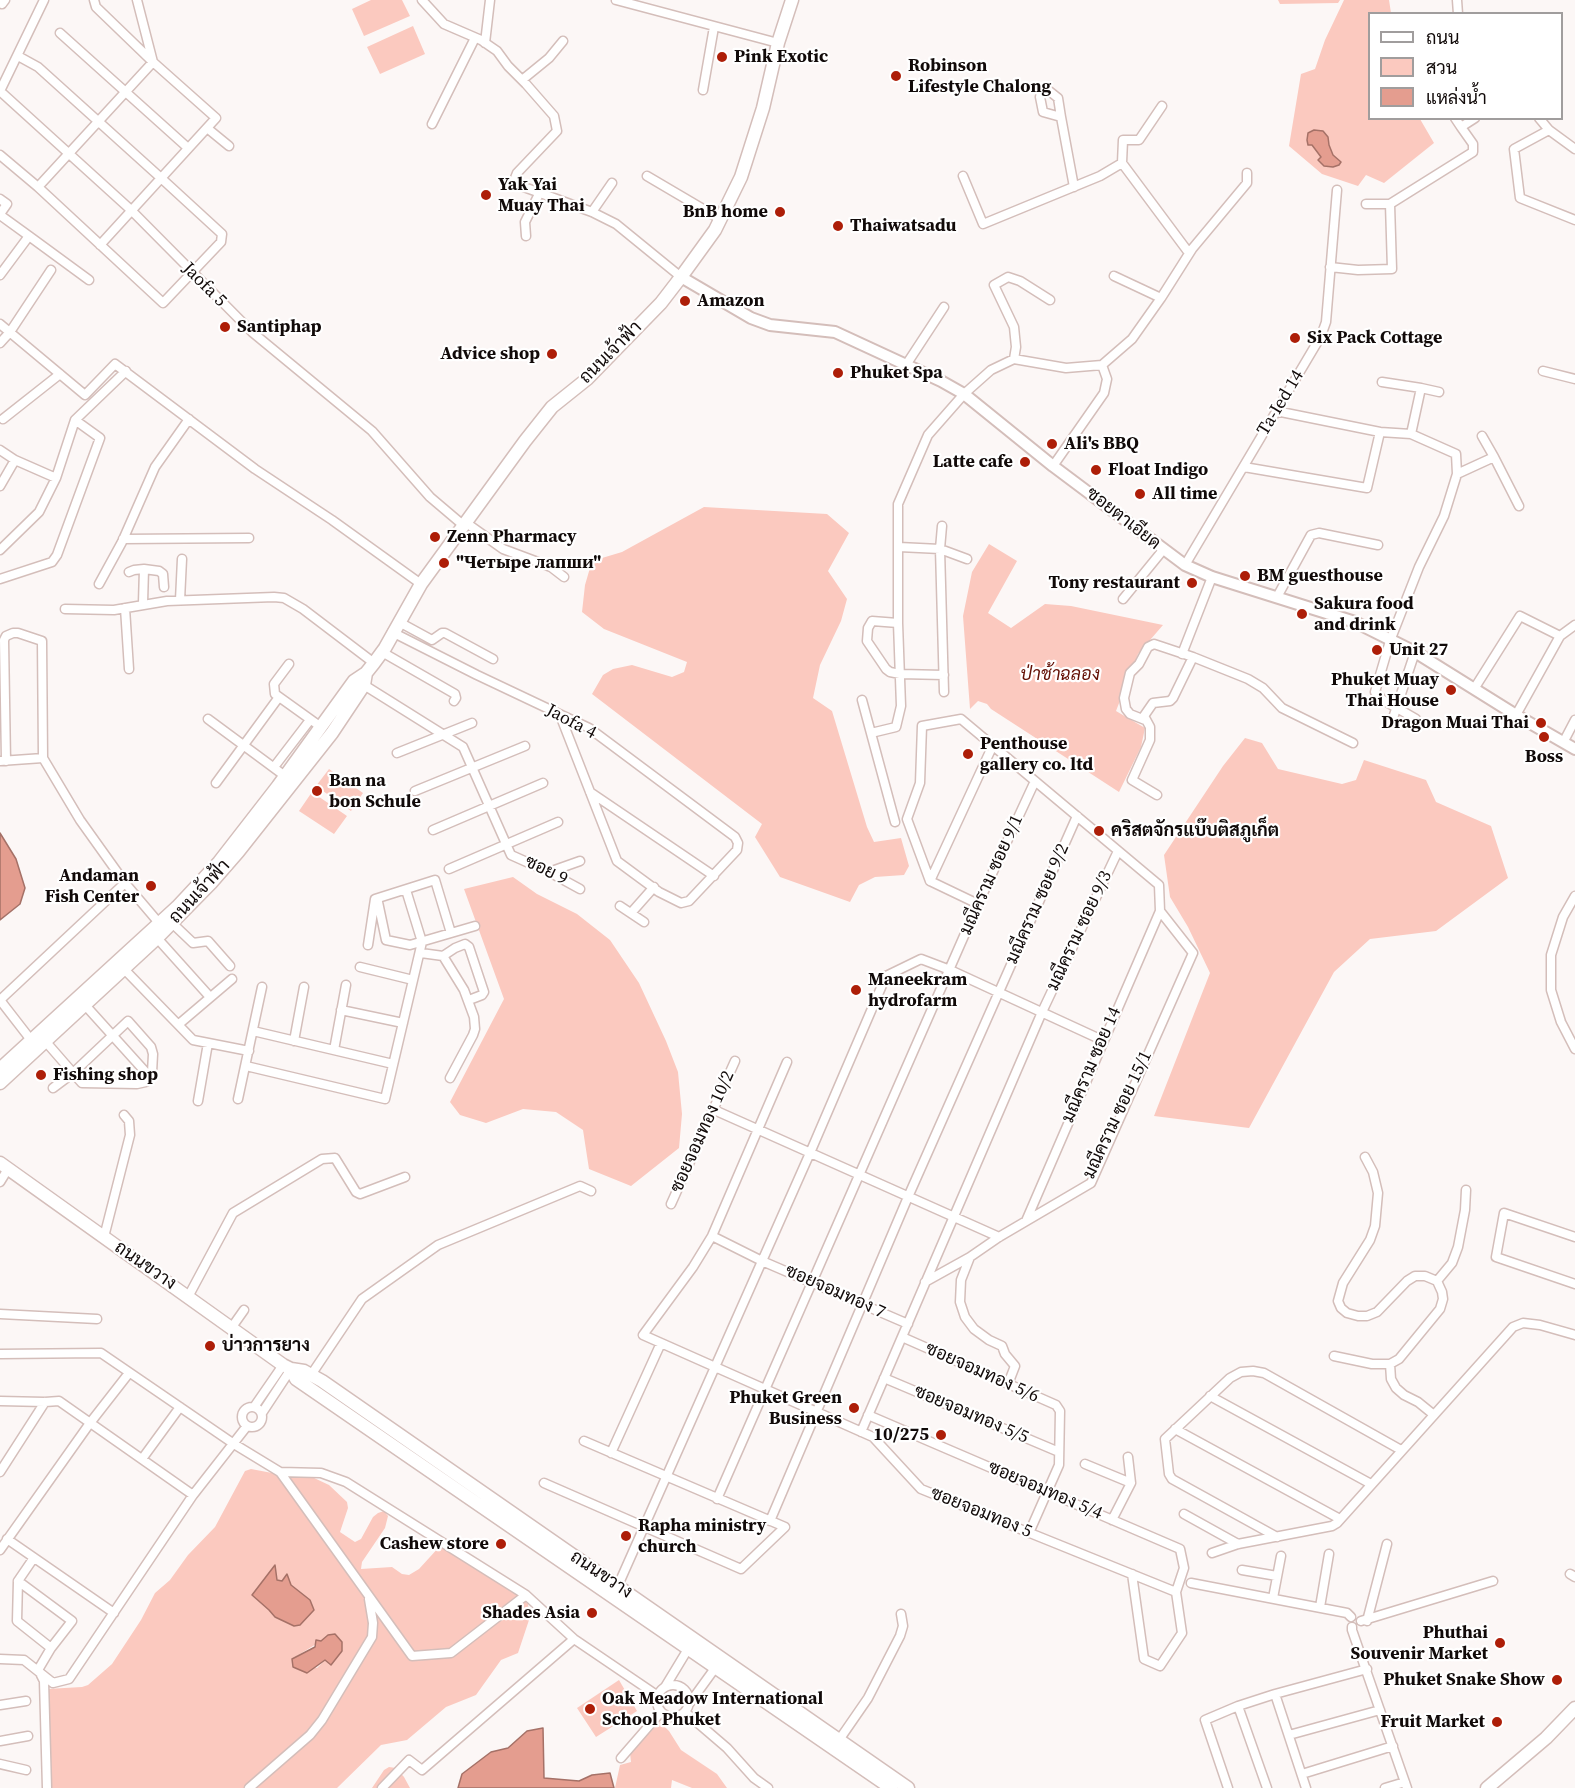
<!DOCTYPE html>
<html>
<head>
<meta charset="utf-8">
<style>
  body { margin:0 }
  #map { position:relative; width:1575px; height:1788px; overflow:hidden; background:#fcf7f6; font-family:"Source Serif 4",Sarabun,serif }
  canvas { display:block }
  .legend { position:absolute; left:1368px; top:12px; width:195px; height:108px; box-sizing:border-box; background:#fff; border:2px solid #a09d9d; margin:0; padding:8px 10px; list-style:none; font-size:18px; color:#110a09 }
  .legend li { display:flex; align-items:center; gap:12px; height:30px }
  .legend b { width:30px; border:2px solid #a09d9d }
</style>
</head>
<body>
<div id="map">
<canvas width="1575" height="1788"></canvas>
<ul class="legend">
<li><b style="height:8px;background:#fff"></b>ถนน</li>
<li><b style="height:16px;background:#fbc9bf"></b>สวน</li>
<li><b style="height:16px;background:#e49d8f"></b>แหล่งน้ำ</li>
</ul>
</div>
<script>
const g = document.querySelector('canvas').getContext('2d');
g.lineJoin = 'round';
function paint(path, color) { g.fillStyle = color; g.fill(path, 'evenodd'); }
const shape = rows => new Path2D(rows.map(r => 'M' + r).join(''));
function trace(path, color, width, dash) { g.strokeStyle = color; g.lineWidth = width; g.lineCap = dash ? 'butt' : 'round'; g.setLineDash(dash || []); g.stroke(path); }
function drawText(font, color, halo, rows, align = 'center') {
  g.font = font + ' "Source Serif 4",Sarabun,serif'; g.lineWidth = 4.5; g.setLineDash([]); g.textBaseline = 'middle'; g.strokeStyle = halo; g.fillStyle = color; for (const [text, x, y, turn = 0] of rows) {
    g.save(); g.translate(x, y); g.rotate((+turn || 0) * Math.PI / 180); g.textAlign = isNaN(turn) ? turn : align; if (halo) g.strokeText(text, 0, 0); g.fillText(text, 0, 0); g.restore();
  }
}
paint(shape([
  [371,0,402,0,410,16,364,36,352,9],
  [1278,0,1340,0,1338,3,1280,4],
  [1344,0,1389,0,1391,13,1370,14,1370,118,1420,119,1434,143,1384,183,1366,175,1358,186,1322,174,1289,146,1301,74,1315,69,1325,40],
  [413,26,425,54,380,74,367,47],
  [704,507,827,514,849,533,828,571,847,599,841,621,820,665,813,698,832,711,867,827,874,842,901,838,909,866,904,875,875,877,859,885,850,902,780,877,755,837,762,824,592,694,603,675,613,669,632,665,672,677,684,672,687,662,604,629,582,612,585,585,592,561,622,552],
  [989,544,1017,561,988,613,1011,628,1045,604,1071,606,1163,625,1138,654,1116,711,1145,728,1141,747,1119,792,991,709,987,704,978,701,970,709,963,616,972,572],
  [1245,738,1262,743,1278,769,1342,784,1356,780,1364,760,1426,780,1436,802,1491,826,1508,878,1436,931,1370,939,1334,972,1249,1128,1154,1116,1210,973,1188,927,1170,897,1164,855,1223,766],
  [329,769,363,793,351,811,316,786],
  [312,792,347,816,334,834,299,811],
  [513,877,537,894,577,914,610,940,639,983,666,1041,678,1072,682,1114,679,1148,631,1186,589,1169,583,1130,556,1112,523,1109,486,1123,460,1115,450,1102,504,999,464,889],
  [251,1469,288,1476,312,1477,329,1485,347,1502,348,1508,340,1532,355,1542,361,1539,373,1517,378,1513,384,1511,388,1516,385,1528,362,1562,361,1569,392,1567,402,1574,409,1575,419,1569,440,1546,451,1548,506,1582,528,1604,530,1617,518,1653,501,1660,476,1695,446,1707,407,1740,381,1745,337,1788,48,1788,47,1689,82,1687,88,1685,112,1664,141,1620,155,1593,170,1580,188,1555,215,1527,245,1471],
  [275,1566,277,1580,282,1581,287,1575,291,1585,310,1600,275,1617,270,1610],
  [321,1641,325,1660,317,1668,292,1659],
  [619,1680,637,1711,596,1737,577,1708],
  [660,1722,669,1731,681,1750,717,1774,727,1788,692,1788,672,1780,671,1788,615,1788,620,1765,631,1762,630,1753],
  [389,1767,396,1768,404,1777,410,1788,372,1788,384,1770]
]), '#fbc9bf');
const water = shape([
  [1314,130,1323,131,1328,137,1329,145,1333,155,1341,162,1339,165,1333,167,1324,166,1318,160,1321,157,1312,145,1308,145,1307,140,1308,133,1314,130],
  [0,833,16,859,25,888,20,904,0,920,0,833],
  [275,1565,277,1580,282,1581,287,1574,291,1585,310,1600,314,1610,300,1625,294,1626,275,1617,269,1610,252,1595,275,1565],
  [335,1634,342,1642,342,1651,331,1665,325,1660,307,1673,293,1667,292,1659,315,1647,316,1640,321,1641,328,1635,335,1634],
  [543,1728,544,1778,579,1781,592,1775,610,1773,614,1788,458,1788,462,1774,491,1752,508,1748,527,1731,543,1728]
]);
paint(water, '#e49d8f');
trace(water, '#a57167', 1.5);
const minor = shape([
  [422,0,444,24,481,40,497,51,508,66,526,84,554,116,557,131,517,173,513,183,592,212,616,224,681,277],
  [616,0,778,43],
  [1457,0,1458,14],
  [0,2,2,4,5,0],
  [60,33,188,148],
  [485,43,490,0],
  [522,80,549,58,563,41],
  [703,90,714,27],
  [0,91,131,210,252,332,372,431,430,497,463,525],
  [0,91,44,0],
  [1061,117,1058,98,1048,90,1041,92,1040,97,1043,112,1061,117,1074,187],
  [1455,118,1461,127,1475,118],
  [1539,118,1549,130,1575,149],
  [432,124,475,38],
  [207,128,229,146],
  [1549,130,1514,149,1520,198,1575,220],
  [0,155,38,187,163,303,221,242,222,234,161,178,38,67,18,56],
  [1122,163,1123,140,1139,140,1162,106],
  [647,176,720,219],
  [963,176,983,224,1100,176,1122,163,1189,253],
  [38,187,153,62,96,7,94,0],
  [0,199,7,204,0,214],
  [1366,204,1390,204,1473,152,1473,144,1461,127],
  [592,212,612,183],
  [0,215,29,236,0,275],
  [29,236,89,280],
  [526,236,525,222,539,194],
  [100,245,216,118,153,62,137,0],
  [1330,267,1358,270,1392,269,1390,204],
  [1114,276,1161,298],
  [0,324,85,395,115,364,255,469,332,520,421,584],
  [0,343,10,332,51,270],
  [1014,359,1016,347,1014,327,994,285,1008,277,1020,281,1050,300],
  [906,365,944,307],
  [1543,371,1575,379],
  [1382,382,1421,388,1411,434],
  [1421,388,1439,392],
  [3,419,60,374],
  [1380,432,1411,434,1456,454,1457,474,1444,516,1419,567,1390,641,1375,692,1383,700,1416,719],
  [0,450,15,460,56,478],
  [1494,457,1519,506],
  [1053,466,1104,393,1107,379,1102,365],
  [1244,467,1367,488,1380,432,1276,411],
  [1457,474,1494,457,1482,436],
  [0,486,15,460],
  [465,522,503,549,551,567,564,577],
  [942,526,940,549,944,692],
  [123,539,249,538],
  [899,547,940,549,967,559],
  [0,550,39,512,56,478,75,420,126,371],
  [1185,565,1321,336,1326,322,1337,190],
  [129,572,134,570,144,569],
  [0,579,52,562,57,555,100,438,75,420],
  [99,584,122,542,155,467,189,419],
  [1277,597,1311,535,1319,533,1378,545],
  [1123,599,1163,550],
  [180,600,182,559],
  [143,603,144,569,159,571,163,574,164,587],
  [125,608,129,669],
  [65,609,114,610,167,601,274,597,284,598,303,609,374,663],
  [399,622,432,640,442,633,445,633,493,659],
  [898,623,872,621,868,628,867,641,886,669,890,672,900,674,944,675],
  [392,632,477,675,589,728,735,837,738,843,737,850,689,901,681,903,659,892,617,861,560,715],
  [382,652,455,694,456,698,454,701],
  [1182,654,1212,577],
  [289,664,274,684,275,694,321,727],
  [364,685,463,747,511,855,549,872,580,889],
  [1474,689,1520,616,1560,636,1575,625],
  [862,700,895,822],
  [1516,715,1560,636],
  [1393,718,1415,652],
  [208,719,285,776],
  [1145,720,1130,714,1126,709,1124,698,1130,673,1139,664,1148,647,1154,644,1193,657,1248,679,1263,688,1282,708,1353,743],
  [871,733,896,727,901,706,898,623,898,504,928,435,964,394,991,370,1014,359,1066,368,1102,365,1132,339,1161,298,1192,249,1247,183,1247,173],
  [1564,741,1575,720],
  [397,753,472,723],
  [0,761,43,758,80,820,125,883,159,923],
  [6,761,4,640,6,636,13,633,18,633,42,641,43,758],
  [274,767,310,720],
  [216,783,279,697],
  [415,791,525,746],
  [590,792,714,876],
  [1157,795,1132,780,1150,740,1150,727,1144,716,1153,703,1170,701,1173,698,1193,657],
  [433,830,543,783],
  [449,869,558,822],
  [549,872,580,861],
  [930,881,993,745],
  [1575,896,1563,917,1551,955,1551,990,1561,1022,1575,1049],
  [378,902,386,940,410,945,475,926],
  [978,904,930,881,907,819,920,783,922,726,961,719,1159,885,1160,911,1193,953,1091,1183,999,1237,970,1257,961,1280,960,1302,965,1317,974,1329,989,1340,1002,1346,1005,1354,1015,1366,1008,1384],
  [620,906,644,922],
  [631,913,654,887],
  [172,923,193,943,208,941,230,966],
  [157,938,210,997],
  [368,945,375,899,435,880,451,933],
  [421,953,443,956,464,990,474,1017,475,1029,473,1035,450,1078],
  [443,956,455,948,465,944,469,947,484,992,482,995,469,1000],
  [360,967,413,980],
  [124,969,193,1040,249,1051],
  [85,1005,150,1077],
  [341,1010,403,1023],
  [179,1024,232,979],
  [253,1031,393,1064],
  [31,1040,0,1000,125,883],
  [294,1041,304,987],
  [46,1042,73,1073,82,1083,137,1084,146,1082,152,1073,153,1054,151,1047,128,1021,73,1073,53,1088],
  [334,1050,346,985],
  [787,1062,712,1236,693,1267,643,1335,873,1437,921,1489,1176,1592],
  [246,1066,385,1099,422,942,406,890],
  [238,1099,262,987],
  [198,1101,208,1043],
  [712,1109,999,1237],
  [0,1182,8,1169],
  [671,1204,735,1061],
  [1026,1221,1160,911],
  [712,1236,762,1261,908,1324],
  [104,1237,130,1135,129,1121,124,1115],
  [1575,1237,1504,1213,1496,1257,1575,1284],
  [1437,1281,1452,1263,1458,1247,1465,1210,1466,1190],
  [925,1282,970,1257],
  [188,1297,233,1213,322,1159,335,1158,356,1192,360,1194,405,1177],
  [0,1314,97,1319],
  [232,1327,244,1310],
  [902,1337,1056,1405,1060,1411,1059,1465,1029,1533],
  [0,1354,101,1353,234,1444,280,1472,412,1656,451,1653,526,1595],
  [1334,1356,1372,1364,1390,1364,1399,1359,1440,1309,1443,1299,1442,1292,1437,1281,1425,1276,1415,1276,1407,1281,1377,1312,1367,1316,1358,1316,1347,1313,1341,1308,1338,1301,1343,1283,1370,1240,1375,1226,1378,1193,1373,1172,1365,1157],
  [1390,1364,1391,1379,1396,1388,1404,1395,1418,1402,1434,1415],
  [311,1375,362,1299,438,1245,580,1186,591,1191],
  [884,1378,1059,1452],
  [1210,1396,1371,1484],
  [0,1401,45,1402,59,1401,193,1495],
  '242 1417a10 10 0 1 1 20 0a10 10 0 1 1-20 0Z',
  [254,1407,283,1365],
  [262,1413,291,1369],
  [868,1415,1180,1549,1184,1568,1176,1592],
  [1175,1429,1340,1519],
  [861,1432,1042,1012,1118,851],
  [611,1453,661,1343],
  [142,1459,180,1407],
  [1085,1464,1131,1483],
  [0,1472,45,1402],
  [280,1472,321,1473,346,1482,526,1595,574,1639,658,1696],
  [544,1483,741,1569,785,1527,584,1441],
  [717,1499,978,904,1035,781],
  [1184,1514,1238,1544],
  [1112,1520,1131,1483,1128,1457],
  [770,1521,908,1197,1077,816],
  [1277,1537,1172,1479,1169,1474,1165,1439,1230,1378,1241,1372,1253,1371,1264,1373,1401,1450],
  [7,1539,114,1613],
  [0,1550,90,1423,129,1373],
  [1212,1553,1238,1544,1332,1526,1337,1523,1513,1327,1523,1323,1540,1325,1575,1335],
  [33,1559,18,1581,17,1621,51,1648],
  [1242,1570,1277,1576],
  [1132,1574,1144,1659,1160,1666,1182,1633,1176,1592],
  [1570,1574,1575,1577],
  [18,1581,72,1621,51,1648,38,1670],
  [1191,1583,1347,1613,1351,1617],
  [616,1590,810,1153,886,976,921,959,950,970,1102,1040],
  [1273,1598,1281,1556],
  [1320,1607,1329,1554],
  [1361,1621,1493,1581],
  [1367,1621,1387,1544],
  [1352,1627,1352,1630,1407,1788],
  [0,1659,24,1660,53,1683,69,1679,193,1495,247,1426],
  [41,1675,44,1681,47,1788],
  '657 1701a16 16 0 1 1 32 0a16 16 0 1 1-32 0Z',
  [665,1687,688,1649],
  [1275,1694,1306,1788],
  [689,1704,718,1664],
  [0,1705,26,1701],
  [1238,1706,1267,1788],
  [685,1712,727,1748,754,1778,768,1788],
  [1289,1735,1380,1710],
  [839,1740,868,1698,900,1636,903,1626,901,1614],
  [0,1741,28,1736],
  [621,1758,661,1712],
  [0,1764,26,1770],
  [1302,1774,1393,1746],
  [249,1788,310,1735,322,1720,372,1637,373,1623,369,1599],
  [382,1788,409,1760,422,1770,574,1639],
  [1228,1788,1205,1720,1238,1706,1275,1694,1367,1669],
  [1385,1788,1405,1782]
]);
const tertiary = shape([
  [681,277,751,318,770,325,835,332,941,381,964,394,1053,466,1185,565,1212,577,1355,622,1415,652,1516,715,1575,749]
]);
const secondary = shape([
  [0,1069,177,907,219,862,278,786,354,681,366,673,374,663,385,648,421,584,525,441,552,407,587,379,661,303,681,277,715,230,741,177,763,108,778,43,792,0],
  [0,1083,157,938,211,883,238,852,332,733,364,685,366,673],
  [0,1163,283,1365,291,1369,304,1371,322,1381,908,1788],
  [291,1369,296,1379,891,1788],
  [1487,1788,1546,1738,1575,1708]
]);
trace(minor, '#d4beba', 11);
trace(tertiary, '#d4beba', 14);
trace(secondary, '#d4beba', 15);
trace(minor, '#fff', 8);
trace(tertiary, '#fff', 10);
trace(secondary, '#fff', 12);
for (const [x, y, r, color] of [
  [722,57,6,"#ad1e08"],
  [896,76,6,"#ad1e08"],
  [486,195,6,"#ad1e08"],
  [780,212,6,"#ad1e08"],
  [838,226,6,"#ad1e08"],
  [685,301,6,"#ad1e08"],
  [225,327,6,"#ad1e08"],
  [1295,338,6,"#ad1e08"],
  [552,354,6,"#ad1e08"],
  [838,373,6,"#ad1e08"],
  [1052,444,6,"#ad1e08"],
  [1025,462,6,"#ad1e08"],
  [1096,470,6,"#ad1e08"],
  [1140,494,6,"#ad1e08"],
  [435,537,6,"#ad1e08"],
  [444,563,6,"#ad1e08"],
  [1245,576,6,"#ad1e08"],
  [1192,583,6,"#ad1e08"],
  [1302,614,6,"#ad1e08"],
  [1377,650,6,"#ad1e08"],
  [1451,690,6,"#ad1e08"],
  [1541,723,6,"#ad1e08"],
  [1544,737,6,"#ad1e08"],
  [968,754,6,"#ad1e08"],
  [317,791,6,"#ad1e08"],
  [1099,831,6,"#ad1e08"],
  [151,886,6,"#ad1e08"],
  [856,990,6,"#ad1e08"],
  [41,1075,6,"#ad1e08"],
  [210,1346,6,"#ad1e08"],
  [854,1408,6,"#ad1e08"],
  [941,1435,6,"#ad1e08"],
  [626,1536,6,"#ad1e08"],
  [501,1544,6,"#ad1e08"],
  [592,1613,6,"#ad1e08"],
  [1500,1643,6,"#ad1e08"],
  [1557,1680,6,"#ad1e08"],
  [590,1709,6,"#ad1e08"],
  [1497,1722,6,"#ad1e08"]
]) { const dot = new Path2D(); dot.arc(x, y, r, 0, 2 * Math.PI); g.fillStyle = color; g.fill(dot); trace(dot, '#fff', 2); }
drawText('bold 18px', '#110a09', '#fff', [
  ["Pink Exotic",734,57],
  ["Robinson",908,66],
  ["Lifestyle Chalong",908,87],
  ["Yak Yai",498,185],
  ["Muay Thai",498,206],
  ["BnB home",768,212,"right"],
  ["Thaiwatsadu",850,226],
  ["Amazon",697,301],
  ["Santiphap",237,327],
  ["Six Pack Cottage",1307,338],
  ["Advice shop",540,354,"right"],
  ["Phuket Spa",850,373],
  ["Ali's BBQ",1064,444],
  ["Latte cafe",1013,462,"right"],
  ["Float Indigo",1108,470],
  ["All time",1152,494],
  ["Zenn Pharmacy",447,537],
  ["\"Четыре лапши\"",456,563],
  ["BM guesthouse",1257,576],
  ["Tony restaurant",1180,583,"right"],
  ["Sakura food",1314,604],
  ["and drink",1314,625],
  ["Unit 27",1389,650],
  ["Phuket Muay",1439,680,"right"],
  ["Thai House",1439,701,"right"],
  ["Dragon Muai Thai",1529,723,"right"],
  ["Penthouse",980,744],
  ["gallery co. ltd",980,765],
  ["Boss",1544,757,"center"],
  ["Ban na",329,781],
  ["bon Schule",329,802],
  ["คริสตจักรแบ๊บติสภูเก็ต",1111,831],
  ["Andaman",139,876,"right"],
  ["Fish Center",139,897,"right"],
  ["Maneekram",868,980],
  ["hydrofarm",868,1001],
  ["Fishing shop",53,1075],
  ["บ่าวการยาง",222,1346],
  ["Phuket Green",842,1398,"right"],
  ["Business",842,1419,"right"],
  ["10/275",929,1435,"right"],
  ["Rapha ministry",638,1526],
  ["church",638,1547],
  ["Cashew store",489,1544,"right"],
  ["Shades Asia",580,1613,"right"],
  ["Phuthai",1488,1633,"right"],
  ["Souvenir Market",1488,1654,"right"],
  ["Phuket Snake Show",1545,1680,"right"],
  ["Oak Meadow International",602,1699],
  ["School Phuket",602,1720],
  ["Fruit Market",1485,1722,"right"]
], 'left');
drawText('18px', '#110a09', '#fff', [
  ["Jaofa 5",204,285,45],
  ["ถนนเจ้าฟ้า",611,353,-45],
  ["Ta-Ied 14",1281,403,-59],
  ["ซอยตาเอียด",1123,519,38],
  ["Jaofa 4",571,722,28],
  ["ซอย 9",546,871,26],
  ["มณีคราม ซอย 9/1",992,875,-66],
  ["ถนนเจ้าฟ้า",200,892,-47],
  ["มณีคราม ซอย 9/2",1038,904,-66],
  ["มณีคราม ซอย 9/3",1080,931,-65],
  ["มณีคราม ซอย 14",1092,1065,-67],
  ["มณีคราม ซอย 15/1",1118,1115,-65],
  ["ซอยจอมทอง 10/2",703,1132,-66],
  ["ถนนขวาง",145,1266,35],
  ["ซอยจอมทอง 7",835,1292,24],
  ["ซอยจอมทอง 5/6",982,1373,24],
  ["ซอยจอมทอง 5/5",971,1415,23],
  ["ซอยจอมทอง 5/4",1045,1491,23],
  ["ซอยจอมทอง 5",981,1513,22],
  ["ถนนขวาง",601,1575,34]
]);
drawText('italic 18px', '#641005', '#fff', [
  ["ป่าช้าฉลอง",1060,675]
]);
</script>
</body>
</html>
